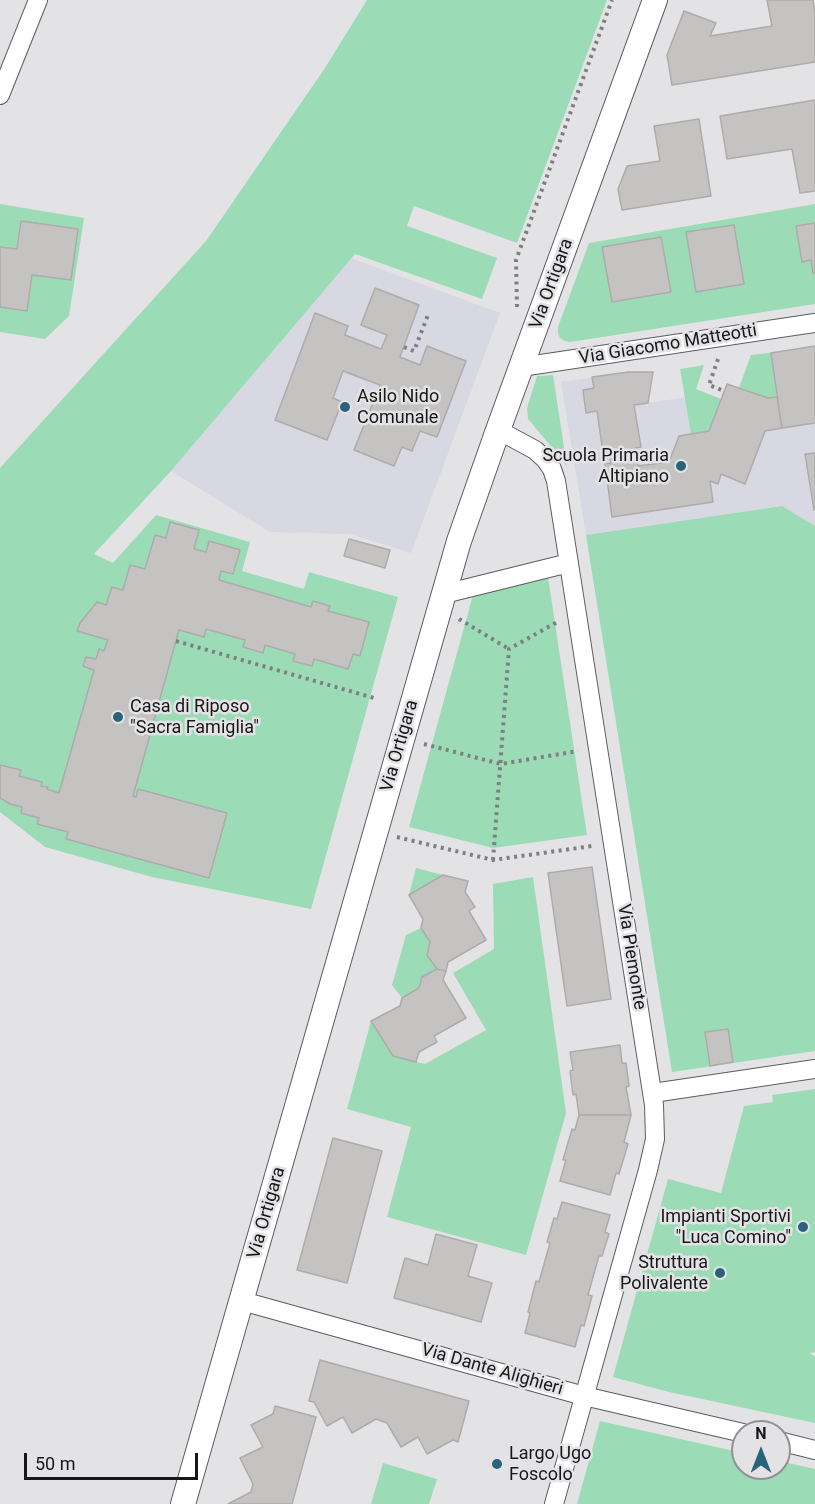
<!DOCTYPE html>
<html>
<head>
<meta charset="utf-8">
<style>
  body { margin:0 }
  #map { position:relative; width:815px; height:1504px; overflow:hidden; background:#e3e3e5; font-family:Roboto,sans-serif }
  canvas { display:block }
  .north { position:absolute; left:731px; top:1420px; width:60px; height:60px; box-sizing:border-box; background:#e3e3e5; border:2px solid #919193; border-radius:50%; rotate:0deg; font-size:16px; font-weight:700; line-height:24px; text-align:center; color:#171718 }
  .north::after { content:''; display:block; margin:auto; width:21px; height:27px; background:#2a637c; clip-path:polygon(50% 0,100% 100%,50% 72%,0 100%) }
  .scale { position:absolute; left:24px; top:1453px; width:174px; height:27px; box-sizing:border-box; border:3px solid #171718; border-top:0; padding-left:8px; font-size:18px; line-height:21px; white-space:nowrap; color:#171718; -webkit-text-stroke:4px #e3e3e5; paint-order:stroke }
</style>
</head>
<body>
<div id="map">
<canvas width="815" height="1504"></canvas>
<div class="north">N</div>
<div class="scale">50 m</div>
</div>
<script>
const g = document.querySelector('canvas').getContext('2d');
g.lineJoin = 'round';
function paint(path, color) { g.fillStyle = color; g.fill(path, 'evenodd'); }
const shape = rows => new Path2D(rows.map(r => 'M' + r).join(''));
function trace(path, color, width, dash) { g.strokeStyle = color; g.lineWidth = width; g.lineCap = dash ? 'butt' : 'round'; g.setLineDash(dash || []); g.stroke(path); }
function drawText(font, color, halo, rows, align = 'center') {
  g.font = font + ' Roboto,sans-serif'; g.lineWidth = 5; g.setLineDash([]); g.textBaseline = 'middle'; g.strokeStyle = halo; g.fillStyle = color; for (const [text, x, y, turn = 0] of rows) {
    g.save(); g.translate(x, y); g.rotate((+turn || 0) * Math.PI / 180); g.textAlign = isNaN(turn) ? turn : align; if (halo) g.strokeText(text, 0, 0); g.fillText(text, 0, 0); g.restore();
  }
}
paint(shape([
  [351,258,500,313,411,553,350,534,270,532,171,471],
  [815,346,815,526,781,506,586,535,561,382,628,372,648,403,708,394,721,399,727,384,739,388,751,355]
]), '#d7d8e1');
paint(shape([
  [367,0,607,0,517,243,414,206,407,226,497,258,482,299,355,254,171,471,94,554,113,563,156,515,250,542,242,571,304,589,309,572,398,597,311,909,152,877,45,847,0,812,0,468,206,241,325,68],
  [0,204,84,218,69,316,45,339,0,332],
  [815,204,815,223,796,227,802,261,811,260,813,273,815,273,815,304,570,342,565,341,560,338,558,333,558,327,589,243],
  [771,353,777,397,768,398,739,388,751,355],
  [704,365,696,389,721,399,709,431,691,434,680,369],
  [553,375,567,467,556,452,528,419,527,408,537,376],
  [782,506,815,526,815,1051,672,1072,586,535],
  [548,577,587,835,493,848,409,827,473,595],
  [416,868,443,875,409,895],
  [533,877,566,1113,526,1255,387,1217,411,1127,347,1109,371,1021,393,1056,425,1064,486,1030,453,973,494,949,493,884],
  [421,928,430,942,437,969,423,977,419,988,402,998,392,985,406,935],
  [815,1089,815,1352,810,1353,815,1357,815,1423,669,1392,613,1377,668,1179,721,1193,744,1106,773,1102,772,1095],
  [600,1421,743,1453,743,1468,779,1468,779,1461,815,1469,815,1504,577,1504],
  [383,1463,437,1479,429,1504,371,1504]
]), '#9bdcb7');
const building = shape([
  [767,0,813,0,815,14,815,62,672,85,667,55,684,11,716,23,710,36,772,26,767,0],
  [815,100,815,191,800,193,792,149,727,159,720,116,815,100],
  [699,119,711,196,622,210,618,189,627,166,660,161,654,126,699,119],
  [21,221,78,229,71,280,32,275,27,311,0,307,0,247,17,249,21,221],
  [815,223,815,273,813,273,811,260,802,262,796,226,815,223],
  [734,225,744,284,696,292,686,232,734,225],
  [661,237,671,292,612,302,602,247,661,237],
  [375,288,419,305,400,357,420,365,427,346,466,361,437,437,420,431,412,451,402,447,394,466,354,450,380,385,343,371,333,398,342,402,327,440,275,420,315,313,348,326,345,335,381,349,387,335,361,325,375,288],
  [815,346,815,423,782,428,771,353,815,346],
  [628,372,653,372,648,403,634,405,641,447,635,448,638,466,669,462,679,436,709,431,727,384,768,398,777,397,782,428,765,431,745,484,721,474,718,484,710,481,713,502,612,517,605,464,611,463,609,452,603,453,597,411,586,413,583,390,594,388,592,377,628,372],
  [815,453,815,510,814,510,805,454,815,453],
  [170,522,199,530,194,549,206,552,209,541,240,550,233,574,221,571,219,580,311,607,313,601,330,606,328,611,369,622,360,656,353,654,348,669,314,659,312,666,293,661,295,654,265,645,263,653,243,647,245,640,206,629,204,637,179,630,133,796,136,797,138,789,227,813,209,878,66,839,68,832,37,824,39,818,21,813,22,807,10,804,0,798,0,765,21,770,19,776,42,782,41,786,48,787,47,789,59,793,94,670,83,666,86,657,96,659,99,649,104,651,108,640,77,631,80,623,97,602,106,605,112,587,123,590,130,565,145,569,155,535,166,538,170,522],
  [349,539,390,550,385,568,344,556,349,539],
  [592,867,611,999,567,1006,548,873,592,867],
  [443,875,468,881,465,892,475,907,469,911,486,940,448,962,446,971,437,969,427,955,430,942,421,928,423,919,409,895,443,875],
  [437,969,446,971,443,980,466,1018,434,1036,437,1042,419,1052,416,1062,393,1056,371,1021,400,1006,402,998,419,988,422,977,437,969],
  [728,1029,733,1062,710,1066,705,1032,728,1029],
  [620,1045,622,1063,626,1063,629,1086,626,1087,631,1115,579,1115,576,1094,573,1095,570,1071,573,1070,570,1052,620,1045],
  [579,1115,631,1115,624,1142,628,1144,619,1174,616,1173,610,1195,560,1181,566,1160,563,1160,572,1129,575,1130,579,1115],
  [333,1138,382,1151,347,1283,297,1270,333,1138],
  [562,1202,610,1215,605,1232,609,1234,602,1256,599,1256,588,1295,592,1296,584,1326,581,1325,575,1347,525,1333,530,1313,528,1312,536,1281,539,1282,550,1243,547,1242,554,1218,557,1219,562,1202],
  [436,1234,477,1245,468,1276,492,1283,481,1322,394,1298,405,1258,428,1265,436,1234],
  [320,1360,469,1401,458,1442,453,1440,427,1454,418,1437,401,1447,387,1423,376,1419,352,1433,343,1417,327,1426,314,1402,309,1401,320,1360],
  [275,1406,316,1417,292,1504,228,1504,251,1492,253,1484,240,1458,263,1447,251,1425,273,1414,275,1406]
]);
paint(building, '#c5c2c2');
trace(building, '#aeabab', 1.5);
const minor = shape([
  [0,95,38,0],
  [521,367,815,323],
  [498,430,535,450,545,459,552,469,556,481,654,1105,655,1139,648,1170,554,1504],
  [444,594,569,563],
  [653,1093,815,1069],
  [242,1301,584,1396,743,1433],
  [779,1441,815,1450]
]);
const tertiary = shape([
  [183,1504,459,541,498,430,655,0]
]);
trace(minor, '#5c5c5e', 20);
trace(tertiary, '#5c5c5e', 26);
trace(shape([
  [517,307,516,260,612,0],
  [404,347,414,351,428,315],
  [718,359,709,385,724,391],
  [459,619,509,649],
  [176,641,374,698],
  [424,744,501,764,578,751],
  [397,837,493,860,592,846],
  [493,860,509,649,559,621]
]), '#7f7f81', 4, [3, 4.5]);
trace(minor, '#fff', 18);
trace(tertiary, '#fff', 24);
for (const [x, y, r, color] of [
  [345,407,6,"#2a637c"],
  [681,466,6,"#2a637c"],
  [118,717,6,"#2a637c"],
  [803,1227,6,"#2a637c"],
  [720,1273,6,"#2a637c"],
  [497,1464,6,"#2a637c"]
]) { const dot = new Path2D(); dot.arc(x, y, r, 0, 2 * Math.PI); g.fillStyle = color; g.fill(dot); trace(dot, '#e3e3e5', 2); }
drawText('18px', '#171718', '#e3e3e5', [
  ["Via Ortigara",552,284,-70],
  ["Via Giacomo Matteotti",668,345,-9],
  ["Via Ortigara",400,746,-74],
  ["Via Piemonte",631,957,81],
  ["Via Ortigara",267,1213,-74],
  ["Via Dante Alighieri",492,1370,16]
]);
drawText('18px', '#171718', '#e3e3e5', [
  ["Asilo Nido",357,397],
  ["Comunale",357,418],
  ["Scuola Primaria",669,456,"right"],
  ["Altipiano",669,477,"right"],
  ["Casa di Riposo",130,707],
  ["\"Sacra Famiglia\"",130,728],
  ["Impianti Sportivi",791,1217,"right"],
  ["\"Luca Comino\"",791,1238,"right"],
  ["Struttura",708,1263,"right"],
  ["Polivalente",708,1284,"right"],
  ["Largo Ugo",509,1454],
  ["Foscolo",509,1475]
], 'left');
</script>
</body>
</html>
